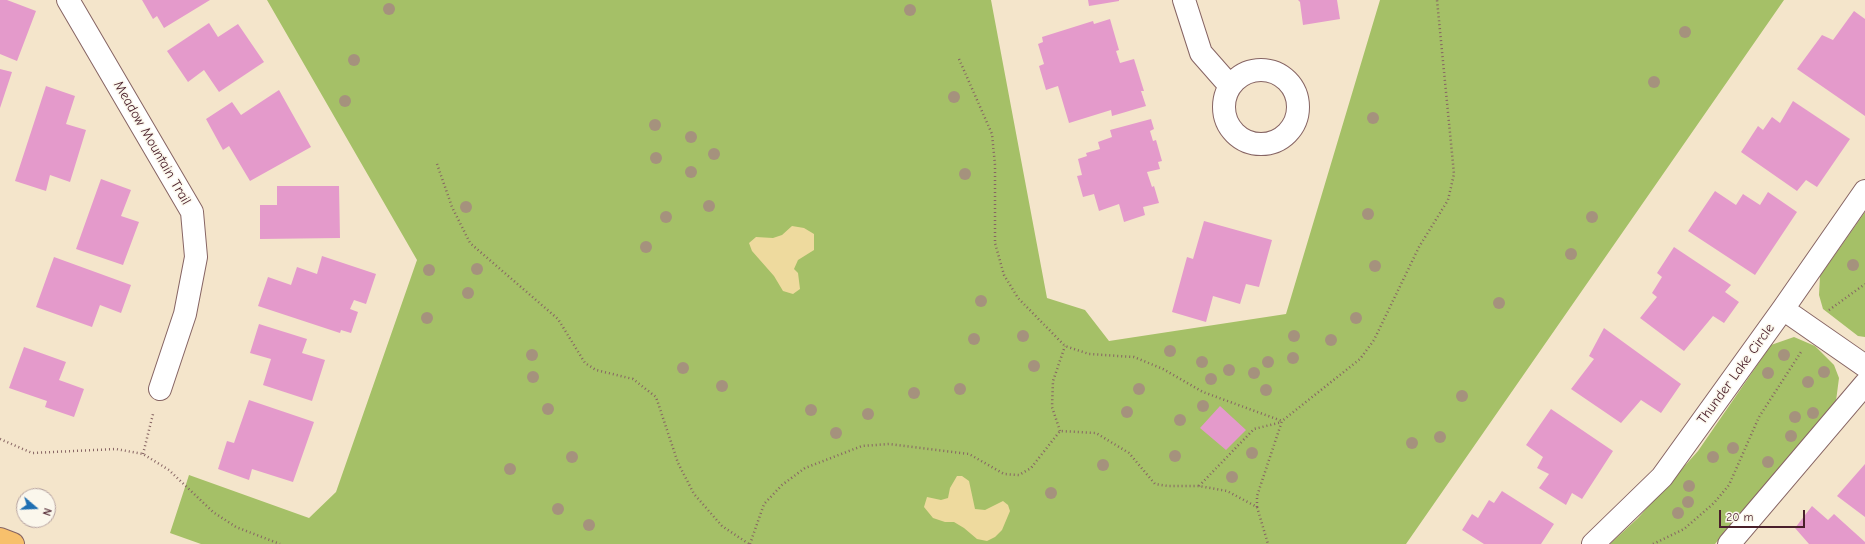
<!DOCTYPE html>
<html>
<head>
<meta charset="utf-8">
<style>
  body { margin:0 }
  #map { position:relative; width:1865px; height:544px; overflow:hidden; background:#f4e5cb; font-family:"Comic Neue",sans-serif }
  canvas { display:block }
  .north { position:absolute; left:16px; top:488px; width:40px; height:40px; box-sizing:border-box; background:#fbf7ec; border:1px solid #b4a19f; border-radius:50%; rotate:109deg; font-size:11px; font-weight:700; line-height:16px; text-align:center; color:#4a1f2b }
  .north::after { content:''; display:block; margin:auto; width:14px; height:18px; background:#1f6fb2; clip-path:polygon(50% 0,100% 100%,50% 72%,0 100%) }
  .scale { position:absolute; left:1719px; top:510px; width:86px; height:18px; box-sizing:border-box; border:2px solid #4a1f2b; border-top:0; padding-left:5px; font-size:12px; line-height:14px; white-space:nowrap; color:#4a1f2b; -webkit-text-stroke:3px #fbf7ec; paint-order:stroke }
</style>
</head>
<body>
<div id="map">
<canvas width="1865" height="544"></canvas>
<div class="north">N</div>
<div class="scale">20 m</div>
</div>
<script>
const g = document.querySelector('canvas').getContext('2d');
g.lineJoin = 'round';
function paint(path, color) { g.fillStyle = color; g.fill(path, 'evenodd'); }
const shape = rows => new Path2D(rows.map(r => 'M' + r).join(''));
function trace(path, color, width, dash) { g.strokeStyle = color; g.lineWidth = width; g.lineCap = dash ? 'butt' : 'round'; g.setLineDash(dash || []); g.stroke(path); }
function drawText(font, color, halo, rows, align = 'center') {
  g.font = font + ' "Comic Neue",sans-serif'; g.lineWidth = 3; g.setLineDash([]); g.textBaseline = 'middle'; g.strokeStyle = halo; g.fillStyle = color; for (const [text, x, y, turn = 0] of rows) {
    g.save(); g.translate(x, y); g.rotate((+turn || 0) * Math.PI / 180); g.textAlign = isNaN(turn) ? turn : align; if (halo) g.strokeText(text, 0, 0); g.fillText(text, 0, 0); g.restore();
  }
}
paint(shape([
  [267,0,991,0,1047,298,1085,310,1109,341,1286,314,1380,0,1784,0,1406,544,201,544,170,533,189,475,309,518,336,492,417,260],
  [1865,212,1865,337,1858,336,1823,309,1819,295,1820,276],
  [1794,337,1815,346,1834,365,1839,378,1836,401,1715,544,1610,544,1638,518,1698,451,1771,345]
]), '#a5c067');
paint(shape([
  [792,226,804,228,814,234,814,250,798,260,794,269,798,273,800,289,793,294,783,291,774,276,752,251,749,243,756,237,773,238,782,235],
  [957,476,962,476,969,481,975,509,985,510,1003,501,1008,505,1010,511,1002,530,995,537,987,541,977,539,964,528,954,522,945,522,933,518,924,507,927,497,941,500,948,498,950,488]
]), '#eeda9e');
paint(shape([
  [0,0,7,0,36,11,17,61,0,54],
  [142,0,210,0,164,28,157,16,153,19],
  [1088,0,1119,0,1119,1,1089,6],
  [1298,0,1337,0,1340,19,1303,25,1300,2],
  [1854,11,1865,19,1865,116,1797,69,1822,35,1833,40],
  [1110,19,1119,50,1116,51,1120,63,1134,59,1144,91,1141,91,1146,106,1112,116,1111,110,1069,123,1058,86,1046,90,1039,66,1044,64,1038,44,1043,42,1042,37,1093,21,1094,24],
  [209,23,218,37,238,24,264,62,219,92,204,70,188,82,167,51],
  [0,69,12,72,0,108],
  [46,86,75,96,66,124,86,130,70,182,50,175,46,191,15,181],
  [279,90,311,147,250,181,229,146,223,150,206,119,232,102,241,115],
  [1793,101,1850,139,1817,187,1806,180,1797,191,1741,152,1758,126,1763,130,1772,117,1780,123],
  [1151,119,1154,129,1150,131,1153,141,1156,140,1162,161,1158,162,1160,169,1147,172,1152,187,1154,186,1159,203,1143,207,1145,215,1124,222,1119,204,1099,211,1094,194,1083,197,1077,176,1082,175,1078,159,1087,156,1086,153,1100,149,1098,142,1112,137,1110,130],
  [101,179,131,190,121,216,139,222,123,265,76,249],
  [277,186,339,186,340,238,260,239,260,205,277,205],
  [1715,191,1736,205,1743,194,1760,205,1768,192,1797,212,1755,275,1688,231],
  [1204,221,1272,240,1259,287,1246,284,1240,304,1213,296,1206,322,1172,312,1187,257,1193,259],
  [1674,247,1731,285,1725,292,1739,302,1724,323,1713,316,1684,351,1640,318,1657,297,1652,293,1662,277,1657,273],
  [322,256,376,274,366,304,354,300,350,309,358,312,351,333,341,330,340,333,258,306,268,277,291,285,297,267,317,274],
  [54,257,131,285,121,313,100,305,92,327,36,307],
  [259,324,307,339,302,353,325,360,312,401,263,385,271,359,250,353],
  [1604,328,1681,384,1661,413,1641,400,1621,423,1571,389,1594,359,1589,356],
  [24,347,66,362,59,380,84,389,74,417,45,407,47,401,9,388],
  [249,400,314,422,293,482,252,469,249,480,218,469,227,441,234,443],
  [1220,406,1246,430,1226,450,1200,428],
  [1551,409,1613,451,1582,499,1572,493,1566,505,1539,488,1549,474,1537,468,1543,457,1526,445],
  [1865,464,1865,517,1837,496],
  [1502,491,1554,524,1541,544,1484,544,1462,530,1472,514,1478,518,1489,500,1494,503],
  [1812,506,1828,520,1834,514,1865,542,1865,544,1809,544,1795,528]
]), '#e49acb');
const minor = shape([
  [68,0,192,212,196,257,185,314,160,389],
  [1184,0,1201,53,1230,86],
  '1224 107a37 37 0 1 1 74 0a37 37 0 1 1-74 0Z',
  [1783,309,1865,366],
  [1593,544,1662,477,1783,309,1865,191],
  [1729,544,1865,384]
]);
const major = shape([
  [0,539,13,544]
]);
trace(minor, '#866463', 24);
trace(major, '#866463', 24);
trace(shape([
  [959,59,992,134,995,165,995,243,1004,275,1018,298,1065,346,1089,354,1134,357,1163,369,1203,392,1282,421],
  [437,164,452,207,470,243,558,319,585,363,596,370,633,379,656,397,678,463,694,494,722,526,749,544],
  [1829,310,1865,284],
  [1060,431,1052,407,1053,381,1065,346],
  [0,439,32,453,116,449,143,454,169,470,213,512,236,527,280,544],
  [143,454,153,414],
  [1199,486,1254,429,1282,422],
  [1257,507,1257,496,1282,421,1360,359,1374,340,1419,247,1448,200,1454,174,1437,0],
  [750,544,764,504,782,485,805,468,862,446,889,444,969,454,1004,474,1019,475,1031,468,1060,431,1096,433,1129,453,1155,484,1168,486,1199,486,1227,491,1257,507,1268,544],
  [1653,544,1684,529,1714,503,1729,485,1759,417,1801,352]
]), '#866463', 2.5, [1, 3]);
trace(minor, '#fff', 22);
trace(major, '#f7c06c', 22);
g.fillStyle = '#a5927d';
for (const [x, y] of [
  [389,9],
  [910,10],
  [1685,32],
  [354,60],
  [1654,82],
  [954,97],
  [345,101],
  [1373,118],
  [655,125],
  [691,137],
  [714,154],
  [656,158],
  [691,172],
  [965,174],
  [709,206],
  [466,207],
  [1368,214],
  [666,217],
  [1592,217],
  [646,247],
  [1571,254],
  [1853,265],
  [1375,266],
  [477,269],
  [429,270],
  [468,293],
  [981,301],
  [1499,303],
  [427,318],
  [1356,318],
  [1023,336],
  [1294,336],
  [974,339],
  [1331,340],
  [1170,351],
  [532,355],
  [1784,355],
  [1293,358],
  [1202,362],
  [1268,362],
  [1034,366],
  [683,368],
  [1229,370],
  [1824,372],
  [1254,373],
  [1768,373],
  [533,377],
  [1211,379],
  [1808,382],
  [722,386],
  [960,389],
  [1139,389],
  [1266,390],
  [914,393],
  [1462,396],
  [1203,406],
  [548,409],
  [811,410],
  [1127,412],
  [1813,413],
  [868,414],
  [1795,417],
  [1180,420],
  [836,433],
  [1791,436],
  [1440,437],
  [1412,443],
  [1733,448],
  [1252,453],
  [1175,456],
  [572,457],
  [1713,457],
  [1768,462],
  [1103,465],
  [510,469],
  [1232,477],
  [1689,486],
  [1051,493],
  [1688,502],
  [558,509],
  [1678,513],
  [589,525]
]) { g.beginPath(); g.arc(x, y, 6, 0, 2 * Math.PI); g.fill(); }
drawText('14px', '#4a1f2b', '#fbf7ec', [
  ["Meadow Mountain Trail",152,143,60],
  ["Thunder Lake Circle",1736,374,-54]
]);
</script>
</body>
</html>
